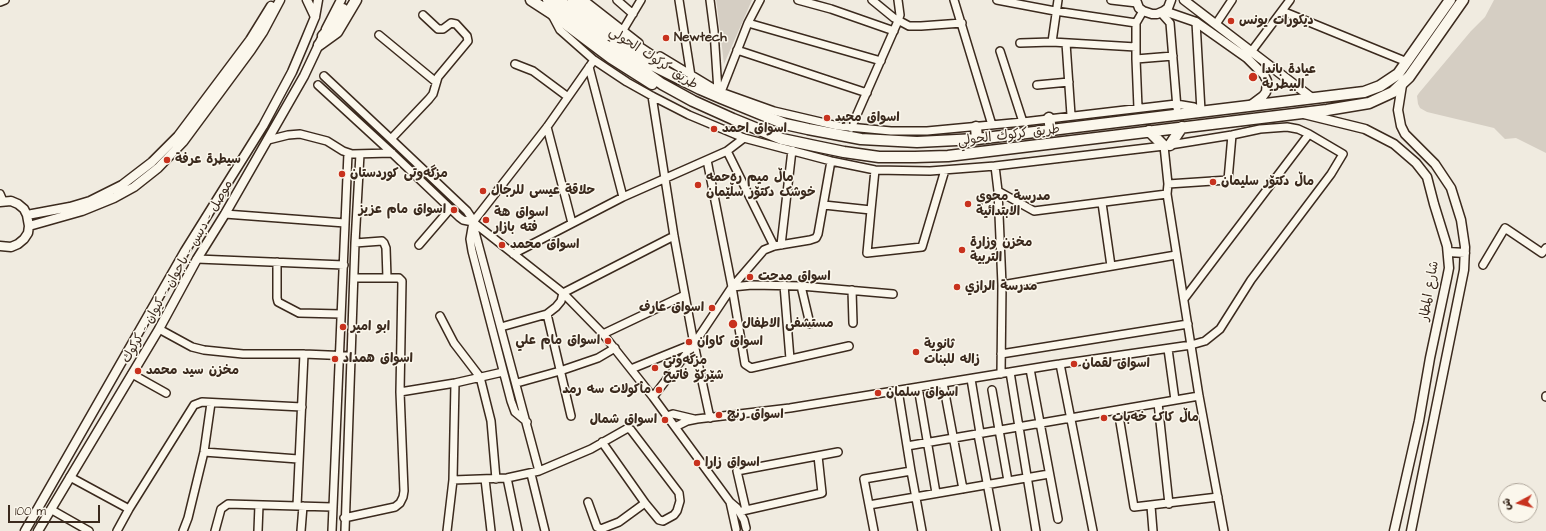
<!DOCTYPE html>
<html>
<head>
<meta charset="utf-8">
<style>
  body { margin:0 }
  #map { position:relative; width:1546px; height:531px; overflow:hidden; background:#f0ebe0; font-family:"Architects Daughter","Playpen Sans Arabic",sans-serif }
  canvas { display:block }
  .north { position:absolute; left:1498px; top:483px; width:40px; height:40px; box-sizing:border-box; background:#fbf7ec; border:1px solid #aea59a; border-radius:50%; rotate:263deg; font-size:11px; font-weight:700; line-height:16px; text-align:center; color:#3b2a1e }
  .north::after { content:''; display:block; margin:auto; width:14px; height:18px; background:#c8321e; clip-path:polygon(50% 0,100% 100%,50% 72%,0 100%) }
  .scale { position:absolute; left:8px; top:505px; width:92px; height:18px; box-sizing:border-box; border:2px solid #3b2a1e; border-top:0; padding-left:5px; font-size:12px; line-height:14px; white-space:nowrap; color:#3b2a1e; -webkit-text-stroke:3px #fbf7ec; paint-order:stroke }
</style>
</head>
<body>
<div id="map">
<canvas width="1546" height="531"></canvas>
<div class="north">ش</div>
<div class="scale">100 m</div>
</div>
<script>
const g = document.querySelector('canvas').getContext('2d');
g.lineJoin = 'round';
function paint(path, color) { g.fillStyle = color; g.fill(path, 'evenodd'); }
const shape = rows => new Path2D(rows.map(r => 'M' + r).join(''));
function trace(path, color, width, dash) { g.strokeStyle = color; g.lineWidth = width; g.lineCap = dash ? 'butt' : 'round'; g.setLineDash(dash || []); g.stroke(path); }
function drawText(font, color, halo, rows, align = 'center') {
  g.font = font + ' "Architects Daughter","Playpen Sans Arabic",sans-serif'; g.lineWidth = 3; g.setLineDash([]); g.textBaseline = 'middle'; g.strokeStyle = halo; g.fillStyle = color; for (const [text, x, y, turn = 0] of rows) {
    g.save(); g.translate(x, y); g.rotate((+turn || 0) * Math.PI / 180); g.textAlign = isNaN(turn) ? turn : align; if (halo) g.strokeText(text, 0, 0); g.fillText(text, 0, 0); g.restore();
  }
}
paint(shape([
  [716,0,752,0,724,64,717,6],
  [1494,0,1546,0,1546,153,1516,138,1505,139,1494,128,1427,112,1420,108,1418,104,1417,96,1419,93,1471,31,1485,17]
]), '#d5cec3');
const minor = shape([
  [584,0,639,43],
  [617,0,633,14],
  [679,0,691,76],
  [710,0,714,31,718,91],
  [798,0,831,9,894,31],
  [872,0,894,18,909,26,921,26,962,23],
  [954,0,992,125],
  [997,0,1055,11,1136,23],
  [1111,0,1137,3],
  [0,2,5,0],
  [1282,11,1407,62],
  [551,13,560,30,594,60,627,82,652,96,689,115,744,138,831,161,875,170,930,171,995,166,998,191,1002,285,1001,374],
  [1161,13,1170,23,1177,108],
  [748,23,881,61],
  [1216,24,1232,0],
  [623,30,641,0],
  [379,35,436,82],
  [1052,42,1058,0],
  [1020,43,1052,42,1136,47],
  [1066,43,1071,115],
  [737,50,867,93],
  [1000,51,1023,122],
  [1251,52,1290,0],
  [660,56,718,91,774,111,838,126,891,131,927,131,1023,122,1176,104,1194,107,1201,111,1196,22],
  [1136,59,1173,56],
  [515,64,533,71,568,97],
  [589,67,623,197],
  [324,76,391,139,467,211,471,217,539,471],
  [318,85,392,153,459,217,463,220,473,222,563,293,603,334,653,397,730,502,737,508,744,520,746,528],
  [1037,85,1069,82],
  [721,92,748,23,760,0],
  [652,96,674,236,694,344,710,418],
  [1138,108,1136,59,1136,23,1143,11],
  [547,127,572,223],
  [851,128,898,21,900,15,898,0],
  [391,139,429,99,433,94,438,77,468,41,467,36,456,24,451,23,443,29,438,29,423,15],
  [268,140,288,135,300,134,327,141,343,151,352,154,392,153],
  [727,151,774,246],
  [707,160,732,287,745,364,751,368,849,346],
  [1168,184,1228,180,1232,135],
  [998,191,1034,211,1167,194,1168,184,1164,146],
  [0,194,3,201],
  [1167,194,1199,396,1224,531],
  [1102,203,1111,266],
  [824,205,871,210,867,253,922,247,945,170],
  [871,210,875,170],
  [225,214,345,223],
  [355,243,382,241,384,243,386,248,387,278],
  [419,245,450,209],
  [781,245,792,150],
  [513,254,623,197,727,151,744,138],
  [197,259,344,265],
  [277,262,277,298,278,302,299,313,341,314],
  [1483,265,1505,228,1542,253,1546,248],
  [784,285,790,359],
  [1002,285,1176,255],
  [801,286,810,324],
  [732,287,752,285,801,286,893,294],
  [852,290,853,323],
  [1184,299,1309,134],
  [547,314,571,416],
  [440,316,454,343,480,377,491,421,496,479],
  [501,327,547,314,556,307,561,301,563,293,674,236],
  [159,329,192,347,204,350,243,354,304,354,351,356],
  [603,334,685,295],
  [1168,349,1175,400],
  [1001,354,1188,324],
  [1060,364,1093,531],
  [631,369,693,344],
  [1030,369,1058,519],
  [1010,372,1036,531],
  [132,374,166,393],
  [971,379,980,433],
  [517,383,560,371,598,358,615,348],
  [943,383,963,489],
  [918,387,936,493],
  [992,390,1008,481],
  [400,392,455,383,503,372],
  [1546,396,1546,397],
  [653,397,694,344,732,287,764,250,774,246,810,240,816,238,818,234,831,161],
  [1158,403,1169,504],
  [1118,410,1134,507,1218,497],
  [667,416,673,414,694,419],
  [527,422,515,412,511,401,472,251,470,239,473,222,547,127,594,60],
  [675,427,687,421,697,419,790,408,1053,365,1191,345,1205,341,1220,329,1251,280,1331,174,1343,154,1309,134,1298,129,1287,127,1260,129,1232,135,1164,146,995,166],
  [978,434,996,531],
  [907,446,1199,396],
  [204,452,298,459],
  [911,471,922,531],
  [531,474,545,531],
  [70,477,129,509],
  [507,478,518,531],
  [485,479,491,531],
  [453,480,507,478,539,471,591,449,628,428,631,430,679,493,680,501,677,511,674,515,663,521,659,520,645,503,602,442],
  [588,502,597,527,601,529,619,522,645,503],
  [730,502,736,529],
  [869,505,1049,474],
  [297,506,304,354],
  [1151,506,1153,531],
  [52,510,89,531],
  [746,510,737,471,838,452],
  [742,511,822,493,818,456],
  [344,518,395,507,400,503,403,497,404,491,400,392,402,281,399,278,354,278],
  [117,531,129,509,194,405,202,402,302,407],
  [183,531,188,518,204,452,211,403],
  [215,531,221,509,228,504,332,507],
  [258,531,259,505],
  [301,531,303,506],
  [332,531,348,153],
  [345,531,355,243,360,154],
  [447,531,453,480,455,383],
  [874,531,864,479,911,471,898,390]
]);
const major = shape([
  [307,0,315,17],
  [1136,0,1139,8,1143,11,1152,14,1157,14,1164,11,1168,8,1171,0],
  [1184,0,1312,98],
  [1164,11,1196,22,1247,58,1264,75,1267,81,1266,92,1263,96,1251,105],
  [326,29,341,0],
  [1402,85,1398,110,1401,126,1405,134,1435,164,1451,188,1461,220,1465,247,1464,270,1411,531],
  [1304,114,1365,129,1394,144,1416,163,1427,177,1434,204,1447,246,1449,268,1447,278,1430,358,1419,421,1394,531],
  [0,202,11,201,18,204,24,209,27,215,29,226,28,233,24,239,18,244,11,247,0,246],
  [27,215,70,207,90,201,122,185,152,162,178,136,250,40,271,6],
  [29,226,82,211,114,198,134,187,158,168,183,142,251,50,263,32,280,0],
  [1448,252,1465,253],
  [25,531,185,251,263,126,292,72,303,46,315,17,318,0],
  [38,531,159,329,197,259,225,214,304,76,321,40]
]);
const highway = shape([
  [531,0,551,13,611,58,652,84],
  [548,0,613,49,662,84,693,101,733,119,782,139,815,146,844,152,879,157,915,157,948,156,1327,110,1369,103,1393,92,1409,77,1463,0],
  [559,0,597,29,642,60,700,89,721,98,785,124,808,129,861,139,917,142,977,139,1364,92,1380,86,1398,74,1450,0],
  [573,0,621,36,662,63],
  [323,36,334,24,343,9],
  [319,45,337,32,356,0],
  [1049,118,1051,130],
  [976,127,977,139],
  [1149,131,1164,146],
  [1170,145,1182,127]
]);
trace(minor, '#3b2a1e', 10);
trace(major, '#3b2a1e', 11);
trace(highway, '#3b2a1e', 13);
trace(minor, '#fbf7ec', 7);
trace(major, '#fbf7ec', 8);
trace(highway, '#fbf7ec', 10);
for (const [x, y, r, color] of [
  [1231,21,4,"#c8321e"],
  [666,38,4,"#c8321e"],
  [1253,77,5,"#c8321e"],
  [827,118,4,"#c8321e"],
  [714,129,4,"#c8321e"],
  [167,160,4,"#c8321e"],
  [342,174,4,"#c8321e"],
  [1213,182,4,"#c8321e"],
  [698,185,4,"#c8321e"],
  [483,191,4,"#c8321e"],
  [968,204,4,"#c8321e"],
  [454,210,4,"#c8321e"],
  [486,220,4,"#c8321e"],
  [502,245,4,"#c8321e"],
  [962,250,4,"#c8321e"],
  [750,277,4,"#c8321e"],
  [957,287,4,"#c8321e"],
  [712,308,4,"#c8321e"],
  [733,324,5,"#c8321e"],
  [343,327,4,"#c8321e"],
  [608,341,4,"#c8321e"],
  [689,342,4,"#c8321e"],
  [916,352,4,"#c8321e"],
  [335,359,4,"#c8321e"],
  [1074,364,4,"#c8321e"],
  [655,368,4,"#c8321e"],
  [138,371,4,"#c8321e"],
  [659,390,4,"#c8321e"],
  [878,393,4,"#c8321e"],
  [719,415,4,"#c8321e"],
  [1104,418,4,"#c8321e"],
  [665,420,4,"#c8321e"],
  [697,463,4,"#c8321e"]
]) { const dot = new Path2D(); dot.arc(x, y, r, 0, 2 * Math.PI); g.fillStyle = color; g.fill(dot); trace(dot, '#fbf7ec', 1.5); }
drawText('bold 13px', '#3b2a1e', '#fbf7ec', [
  ["ديكورات يونس",1239,21],
  ["Newtech",674,38],
  ["عيادة باندا",1262,70],
  ["البيطرية",1262,85],
  ["اسواق مجيد",835,118],
  ["اسواق احمد",722,129],
  ["سيطرة عرفة",175,160],
  ["مزگەوتی کوردستان",350,174],
  ["ماڵ میم رەحمە",706,178],
  ["خوشک دکتۆر سڵێمان",706,193],
  ["ماڵ دکتۆر سلیمان",1221,182],
  ["حلاقة عيسى للرجال",491,191],
  ["مدرسة محوي",976,197],
  ["الابتدائية",976,212],
  ["اسواق مام عزيز",446,210,"right"],
  ["اسواق هة",494,213],
  ["فته بازار",494,228],
  ["مخزن وزارة",970,243],
  ["التربية",970,258],
  ["اسواق محمد",510,245],
  ["اسواق مدحت",758,277],
  ["مدرسة الرازي",965,287],
  ["اسواق عارف",704,308,"right"],
  ["مستشفى الاطفال",742,324],
  ["ابو امير",351,327],
  ["اسواق مام علي",600,341,"right"],
  ["اسواق كاوان",697,342],
  ["ثانوية",924,345],
  ["زاله للبنات",924,360],
  ["اسواق همداد",343,359],
  ["مزگەوتی",663,361],
  ["شێرکۆ فاتیح",663,376],
  ["اسواق لقمان",1082,364],
  ["مخزن سيد محمد",146,371],
  ["مأكولات سه رمد",651,390,"right"],
  ["اسواق سلمان",886,393],
  ["اسواق رنج",727,415],
  ["ماڵ کاک خەبات",1112,418],
  ["اسواق شمال",657,420,"right"],
  ["اسواق زارا",705,463]
], 'left');
drawText('13px', '#3b2a1e', '#fbf7ec', [
  ["طريق كركوك الحولي",653,59,33],
  ["طريق كركوك الحولي",1009,136,-7],
  ["موصل - دبس - باجوان - كيوان - كركوك",178,272,-60],
  ["شارع المطار",1430,291,-80]
]);
</script>
</body>
</html>
